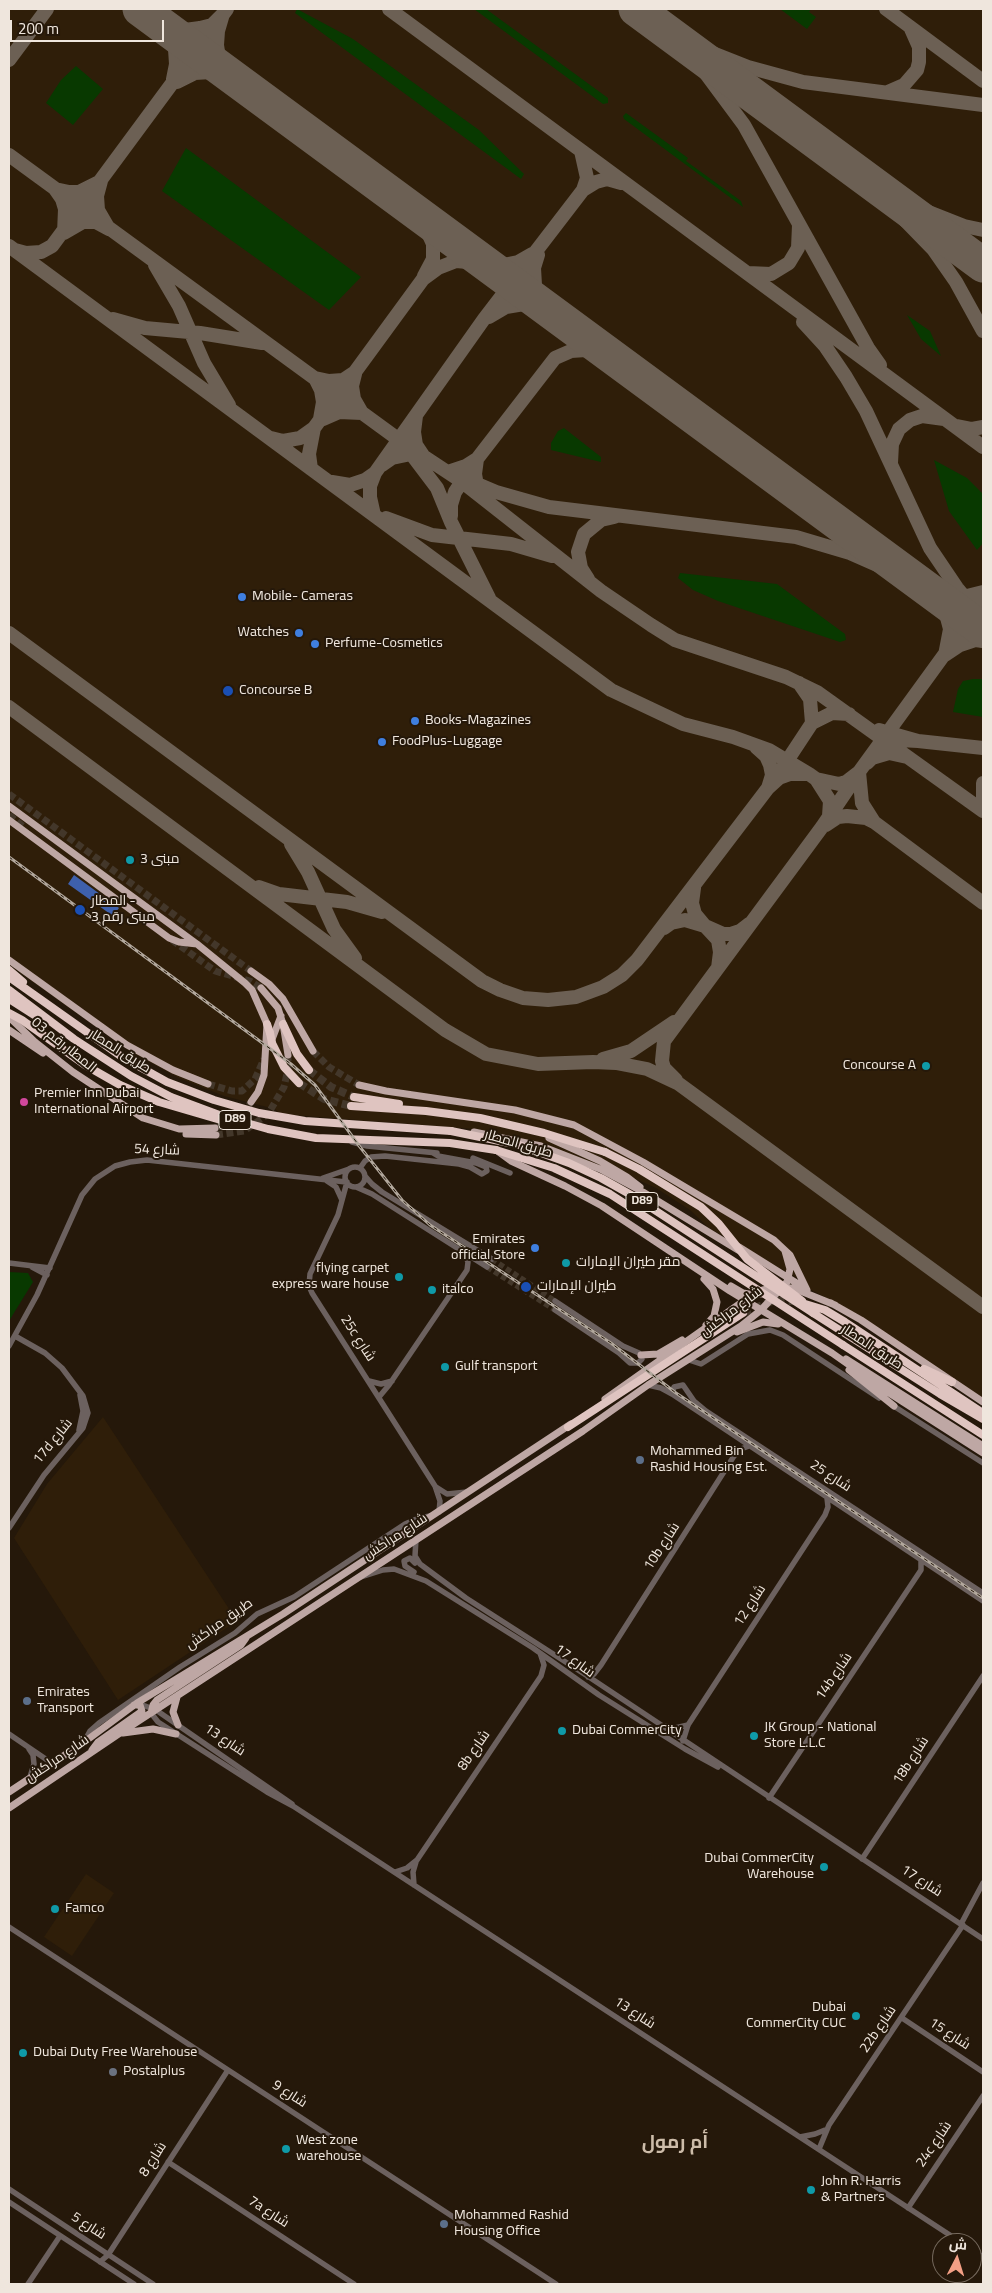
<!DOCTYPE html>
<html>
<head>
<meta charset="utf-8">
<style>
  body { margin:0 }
  #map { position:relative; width:992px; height:2293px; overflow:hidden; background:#25180a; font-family:Georgia,Cairo,serif }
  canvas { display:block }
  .frame { position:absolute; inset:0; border:10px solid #efe6dd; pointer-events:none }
  .north { position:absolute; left:932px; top:2233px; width:50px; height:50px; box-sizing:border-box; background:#25180a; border:1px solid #766a5e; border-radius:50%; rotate:5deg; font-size:14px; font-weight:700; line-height:20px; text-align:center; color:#efe6dd }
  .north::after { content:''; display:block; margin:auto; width:18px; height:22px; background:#f39f85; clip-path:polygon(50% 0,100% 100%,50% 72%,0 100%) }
  .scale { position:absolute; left:10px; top:20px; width:154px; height:22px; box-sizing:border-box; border:2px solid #efe6dd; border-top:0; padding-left:6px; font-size:15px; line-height:18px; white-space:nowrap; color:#efe6dd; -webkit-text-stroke:4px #25180a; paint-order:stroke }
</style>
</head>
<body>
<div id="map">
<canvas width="992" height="2293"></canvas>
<div class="frame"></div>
<div class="north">ش</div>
<div class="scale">200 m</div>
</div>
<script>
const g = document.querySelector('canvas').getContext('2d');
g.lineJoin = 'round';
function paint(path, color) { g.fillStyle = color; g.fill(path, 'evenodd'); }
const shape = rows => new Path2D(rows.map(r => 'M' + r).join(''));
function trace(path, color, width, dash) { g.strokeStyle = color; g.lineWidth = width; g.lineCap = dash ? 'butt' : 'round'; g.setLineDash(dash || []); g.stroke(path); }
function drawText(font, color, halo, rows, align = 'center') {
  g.font = font + ' Georgia,Cairo,serif'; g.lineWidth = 4; g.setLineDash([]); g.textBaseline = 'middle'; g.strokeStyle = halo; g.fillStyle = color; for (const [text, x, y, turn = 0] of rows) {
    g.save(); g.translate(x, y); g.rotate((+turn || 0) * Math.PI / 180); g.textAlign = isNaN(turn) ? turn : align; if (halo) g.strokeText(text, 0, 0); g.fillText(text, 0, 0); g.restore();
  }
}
paint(shape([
  [9,9,983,9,983,1400,843,1307,806,1287,801,1280,709,1228,690,1210,656,1188,629,1176,474,1129,280,1114,275,1109,224,1096,179,1078,131,1052,9,965],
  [103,1417,237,1621,118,1700,14,1538,47,1484],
  [86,1874,114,1893,72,1956,44,1937]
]), '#2f1e09');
paint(shape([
  [297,9,353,39,479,130,524,174,521,179,295,13],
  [474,9,486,9,608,98,608,103,603,104],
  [780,9,811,9,809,12,816,17,807,29],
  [76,66,103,89,73,125,46,103,61,80],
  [626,113,688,158,686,161,741,201,743,207,624,119,623,116],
  [186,148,361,277,329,310,162,191],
  [907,315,930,331,941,356,921,339],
  [564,428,601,457,601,462,551,450,551,443,558,431],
  [934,460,967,478,983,494,983,543,977,550,949,511],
  [680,573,777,584,845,634,846,640,840,642,718,601,693,590,678,578],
  [973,679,983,679,983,717,953,712,958,689,963,681],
  [9,1272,28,1273,33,1282,9,1321]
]), '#083900');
paint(shape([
  [74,875,119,908,113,916,68,884]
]), '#3e60ac');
trace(shape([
  [389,9,983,447],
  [631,9,663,29,640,9],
  [886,9,983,81],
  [165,27,185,30,200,28,212,25,223,14,218,31,217,45,219,58,230,75,211,72,195,73,177,82],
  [165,27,175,49,176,64,173,79],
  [663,29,698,63,744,125,868,348,880,365],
  [675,35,705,50,748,67,803,82,983,105],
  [9,60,47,9],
  [888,92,904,85,917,70,919,62,919,47,911,29],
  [581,151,587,178,583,190],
  [9,155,402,442,461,481,601,591,651,625,675,640,786,677,817,692,983,811],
  [859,173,933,249,956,282,983,331],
  [101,181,97,196,98,210,109,229,96,222,83,222,64,233,65,209,62,199,55,189,69,192,79,192,101,181],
  [877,183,926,211,964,226,983,230],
  [420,215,433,244,433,259,424,276],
  [9,246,611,690,683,724,733,737,769,750,809,774],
  [15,250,26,253,41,252,52,246,227,9],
  [155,265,179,306,204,363,229,405],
  [748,273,771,274,789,263,798,248,799,225],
  [489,317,506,307,524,304,542,305,535,285,534,268,538,255],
  [113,319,145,328,200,333,262,343],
  [803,322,825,346,846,377,866,411,930,548,957,588,983,619],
  [320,419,323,402,321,390,315,378,329,381,343,380,355,372],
  [323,419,339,412,362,413,354,399,352,386,355,374],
  [957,426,972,429,983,427],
  [271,438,283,441,300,438,314,428,423,279,438,268,456,261,503,265,518,262,532,254],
  [409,451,437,488,451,522,489,598],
  [891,463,892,444,899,429,910,420,922,416,944,419],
  [382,465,392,458,411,454,424,457,416,445,414,432,416,416],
  [311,469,309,454,314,428],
  [448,472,466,466,477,459,455,492,451,505,451,516],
  [470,481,496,492,549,507,796,537,850,553,900,575,934,594,955,599,983,592],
  [332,482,350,485,365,480,375,473,484,319,583,190,596,182,607,179,621,183],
  [478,491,475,474,477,459,555,358,571,351,586,350,599,352,619,362],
  [374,515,370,497,370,486,375,473],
  [386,518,432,535,511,544,552,556],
  [588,579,581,568,578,552,584,534,601,520,614,517],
  [934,594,945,610,950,629,945,655,960,645,975,640,983,641],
  [981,604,859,772,862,803,874,822,983,903],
  [9,633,482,981,500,990,523,998,548,1000,576,997,603,987,622,975,637,960,768,788,779,778,790,774,809,774,816,779,839,784,846,782,859,772],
  [9,707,445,1030,486,1054,538,1064,593,1062,616,1063,647,1069,679,1084,983,1307],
  [812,723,832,713,849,714],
  [879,730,918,741,899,740,887,744],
  [918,741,983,748],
  [756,747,766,756,770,765,772,775,768,788],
  [867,763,872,758,889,753,907,757],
  [783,767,812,723,810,699,799,683],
  [816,779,830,801,829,816],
  [983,783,983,800],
  [826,825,838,817,847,816,866,818,874,822],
  [291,844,308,872,334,929,355,958],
  [259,887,279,894,347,902,382,912],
  [694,888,692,903,695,914,705,926,723,934,731,934,740,931,749,924],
  [664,928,671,923,685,920,705,926,718,940,720,952,718,968],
  [603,1059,631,1051,674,1022],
  [676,1080,664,1068,662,1061,664,1041,822,827,856,777]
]), '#6c6054', 14);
trace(shape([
  [140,9,983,630],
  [636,9,983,265]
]), '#6c6054', 35);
trace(shape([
  [492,1259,555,1301],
  [487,1267,555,1310]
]), '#43372a', 5.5, [5.5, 3]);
trace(shape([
  [9,794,251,971],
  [9,815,24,827],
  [172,940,215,971,250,981,261,988],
  [313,1051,329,1067,359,1085],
  [208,1084,232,1091,242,1091,255,1079,264,1059],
  [215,1128,232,1122,246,1110,251,1102],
  [216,1135,244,1131,268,1114,284,1087,288,1069,288,1055]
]), '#43372a', 7, [7, 3.5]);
trace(shape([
  [309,1070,331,1087,354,1097],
  [299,1083,324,1099,351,1106],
  [743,1313,772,1301,796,1301]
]), '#43372a', 8, [8, 4]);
trace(shape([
  [352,1142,367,1146,437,1153],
  [473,1158,510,1173],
  '345 1177a10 10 0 1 1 20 0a10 10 0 1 1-20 0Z',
  [360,1168,365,1161,371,1157,385,1156,459,1164,470,1167,482,1174,487,1171,486,1167,476,1163,438,1156,433,1153],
  [365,1176,372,1184,382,1192,492,1259],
  [323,1178,349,1169],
  [327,1181,336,1187,342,1200],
  [347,1182,338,1215,310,1274,309,1286,312,1293,435,1486,440,1501,439,1512],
  [356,1187,372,1194,487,1267],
  [9,1263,50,1268],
  [32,1267,47,1275],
  [555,1310,619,1353,630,1363,638,1363,642,1359,639,1353,623,1346,555,1301],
  [9,1346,37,1295,82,1195,95,1179,115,1166,130,1162,147,1160,346,1182],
  [689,1360,701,1364,748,1334,770,1330,783,1335,879,1398],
  [369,1381,381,1384,392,1381],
  [648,1385,661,1388,672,1394,983,1601],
  [672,1394,674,1387,683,1385,694,1401,706,1411,983,1593],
  [379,1397,389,1385,467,1270,468,1262,464,1253],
  [892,1405,983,1463],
  [79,1430,83,1411,80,1395],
  [436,1487,447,1494,467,1492],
  [9,1528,44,1475,83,1428,88,1413,83,1396,62,1368,45,1353,15,1336],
  [416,1539,415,1556,420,1564,466,1598,589,1677,983,1939],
  [414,1572,405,1566,404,1561,410,1558,415,1563],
  [361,1577,383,1570,394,1569,426,1581,533,1648,599,1695,685,1749,718,1767],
  [588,1677,594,1674,601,1665,734,1456,741,1449,749,1446],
  [137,1703,156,1710,292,1804],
  [151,1713,158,1722,267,1792,293,1806,962,2243],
  [666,1726,675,1728,688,1725],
  [9,1734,53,1764],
  [683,1741,688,1725,825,1515,828,1507,827,1498],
  [84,1742,90,1731,99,1723,180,1667,235,1633,257,1614,294,1597,405,1524,419,1518,430,1516],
  [29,1780,34,1764,33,1755,29,1749],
  [769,1798,921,1570,921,1560],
  [862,1859,983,1676],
  [395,1872,407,1868,417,1860,541,1676,544,1665,540,1653],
  [414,1885,413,1872,416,1862],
  [961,1924,983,1883],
  [9,1927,556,2284],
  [902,2018,983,2072],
  [800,2137,815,2134,825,2130],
  [819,2149,829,2125,963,1925],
  [168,2162,354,2284],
  [9,2189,153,2284],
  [9,2202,134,2284],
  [908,2208,983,2096],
  [972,2250,983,2257],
  [100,2262,108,2255,228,2070],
  [28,2284,60,2236]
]), '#6c615f', 5.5);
trace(shape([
  [9,806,197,944,245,983,252,990,267,1024,264,1075,258,1092,251,1102],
  [9,820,169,938,179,942,197,944],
  [9,960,127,1045,173,1070,208,1084],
  [251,971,269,984,283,999,313,1051],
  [261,988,278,1008,283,1024,288,1055],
  [9,1017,35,1042,73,1072,143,1118,179,1129,215,1128],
  [9,1030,43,1053],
  [271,1042,281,1016],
  [359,1085,386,1091,515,1110,574,1125,643,1162,774,1240,790,1255,807,1290],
  [474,1132,541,1146,600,1169,643,1192,738,1250],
  [186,1134,216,1135],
  [549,1138,600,1161,627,1177,640,1187],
  [496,1150,511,1161,565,1186,602,1206,730,1291,832,1353,886,1391,983,1453],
  [739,1247,806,1289],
  [704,1279,713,1289,717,1302,714,1316,706,1325],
  [731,1286,743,1293,754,1295,780,1291],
  [831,1303,861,1320,983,1402],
  [737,1332,763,1322,778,1324],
  [641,1355,658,1354,682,1340],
  [846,1359,983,1446],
  [849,1370,894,1406],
  [605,1399,749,1297,763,1290,776,1287,793,1288,835,1305],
  [177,1697,173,1712,178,1725],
  [151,1713,153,1705,157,1700,241,1645,246,1638],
  [123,1733,153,1729,176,1734],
  [92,1750,98,1742,142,1711,140,1705,134,1705],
  [9,1792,83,1743,137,1703,283,1614,571,1424],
  [9,1808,120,1733,583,1431,648,1385,741,1326,761,1310,787,1282,790,1269,785,1251]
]), '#bea7a4', 7);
trace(shape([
  [9,970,23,982],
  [9,977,122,1057,167,1082,214,1100,259,1113,305,1121,451,1131],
  [9,990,74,1039,131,1076,171,1097,222,1116,268,1129,316,1138,450,1143,496,1150],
  [9,999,34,1015],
  [9,1013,22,1020,85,1065,120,1085,159,1102,224,1121],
  [267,1024,270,1033],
  [283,1024,297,1054,309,1070],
  [272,1043,284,1067,299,1083],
  [354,1097,399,1104],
  [351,1106,426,1111,480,1118,544,1133,605,1152],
  [802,1303,825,1310,845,1322,983,1413],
  [813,1313,940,1394,983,1419],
  [843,1345,983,1435],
  [924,1369,952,1382],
  [568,1427,743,1313]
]), '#dfc4c0', 8);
const rail = shape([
  [9,857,291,1064,315,1085,360,1147,402,1200,430,1225,611,1343,676,1393,983,1598]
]);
trace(rail, '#b2a89d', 3);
trace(rail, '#25180a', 1, [4]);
trace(shape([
  [270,1033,272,1043],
  [451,1131,519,1145,569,1163,601,1178,633,1196,813,1313],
  [496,1150,554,1168,610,1194,843,1345],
  [605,1152,639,1169,701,1207,719,1224,747,1259,802,1301]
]), '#dfc4c0', 8);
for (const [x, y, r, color] of [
  [242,597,5,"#3f7fe0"],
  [299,633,5,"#3f7fe0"],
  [315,644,5,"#3f7fe0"],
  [228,691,6,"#1a4fb4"],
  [415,721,5,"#3f7fe0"],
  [382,742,5,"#3f7fe0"],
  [130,860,5,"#0f9aa8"],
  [80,910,6,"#1a4fb4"],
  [926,1066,5,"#0f9aa8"],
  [24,1102,5,"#d1479c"],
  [535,1248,5,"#3f7fe0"],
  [566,1263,5,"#0f9aa8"],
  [399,1277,5,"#0f9aa8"],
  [526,1287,6,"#1a4fb4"],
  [432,1290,5,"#0f9aa8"],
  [445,1367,5,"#0f9aa8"],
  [640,1460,5,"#5c6f8a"],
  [27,1701,5,"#5c6f8a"],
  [562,1731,5,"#0f9aa8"],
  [754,1736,5,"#0f9aa8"],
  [824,1867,5,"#0f9aa8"],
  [55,1909,5,"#0f9aa8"],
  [856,2016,5,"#0f9aa8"],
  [23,2053,5,"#0f9aa8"],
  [113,2072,5,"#6b7280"],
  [286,2149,5,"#0f9aa8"],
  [811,2190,5,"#0f9aa8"],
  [444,2224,5,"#5c6f8a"]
]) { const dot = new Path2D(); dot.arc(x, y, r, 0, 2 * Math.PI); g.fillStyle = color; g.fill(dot); trace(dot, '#25180a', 2); }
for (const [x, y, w] of [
  [235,1120,32],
  [642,1202,32]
]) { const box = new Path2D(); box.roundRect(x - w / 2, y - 9.5, w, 19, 4); g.fillStyle = '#25180a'; g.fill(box); trace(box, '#efe6dd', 1); }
drawText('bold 12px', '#efe6dd', null, [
  ["D89",235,1120],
  ["D89",642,1202]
]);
drawText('14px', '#efe6dd', '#25180a', [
  ["Mobile- Cameras",252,597],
  ["Watches",289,633,"right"],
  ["Perfume-Cosmetics",325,644],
  ["Concourse B",239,691],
  ["Books-Magazines",425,721],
  ["FoodPlus-Luggage",392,742],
  ["مبنى 3",140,860],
  ["المطار -",91,902],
  ["مبنى رقم 3",91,918],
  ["Concourse A",916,1066,"right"],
  ["Premier Inn Dubai",34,1094],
  ["International Airport",34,1110],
  ["Emirates",525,1240,"right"],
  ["official Store",525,1256,"right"],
  ["مقر طيران الإمارات",576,1263],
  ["flying carpet",389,1269,"right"],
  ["express ware house",389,1285,"right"],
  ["طيران الإمارات",537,1287],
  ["italco",442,1290],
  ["Gulf transport",455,1367],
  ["Mohammed Bin",650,1452],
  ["Rashid Housing Est.",650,1468],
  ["Emirates",37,1693],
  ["Transport",37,1709],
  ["JK Group - National",764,1728],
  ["Store L.L.C",764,1744],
  ["Dubai CommerCity",572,1731],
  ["Dubai CommerCity",814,1859,"right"],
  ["Warehouse",814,1875,"right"],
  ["Famco",65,1909],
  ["Dubai",846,2008,"right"],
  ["CommerCity CUC",846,2024,"right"],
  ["Dubai Duty Free Warehouse",33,2053],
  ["Postalplus",123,2072],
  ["West zone",296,2141],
  ["warehouse",296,2157],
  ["John R. Harris",821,2182],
  ["& Partners",821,2198],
  ["Mohammed Rashid",454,2216],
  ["Housing Office",454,2232]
], 'left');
drawText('14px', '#efe6dd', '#25180a', [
  ["المطار رقم 03",63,1046,39],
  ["طريق المطار",119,1052,32],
  ["طريق المطار",518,1145,16],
  ["شارع 54",157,1151,2],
  ["شارع مراكش",732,1313,-37],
  ["25c شارع",357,1339,57],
  ["طريق المطار",871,1348,33],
  ["17d شارع",54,1442,-51],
  ["شارع 25",830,1477,33],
  ["شارع مراكش",396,1538,-33],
  ["10b شارع",663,1547,-57],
  ["شارع 12",751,1606,-57],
  ["طريق مراكش",220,1625,-35],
  ["شارع 17",574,1662,36],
  ["14b شارع",835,1677,-56],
  ["شارع 13",224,1741,34],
  ["8b شارع",475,1751,-55],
  ["شارع مراكش",58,1760,-34],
  ["18b شارع",912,1761,-57],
  ["شارع 17",921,1882,33],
  ["شارع 13",634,2014,33],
  ["22b شارع",879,2030,-56],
  ["شارع 15",949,2035,33],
  ["شارع 9",289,2095,33],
  ["24c شارع",935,2145,-56],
  ["شارع 8",154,2160,-57],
  ["7a شارع",268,2213,33],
  ["شارع 5",88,2227,33]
]);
drawText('bold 19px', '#cdbca9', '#25180a', [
  ["أم رمول",675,2144]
]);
</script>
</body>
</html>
